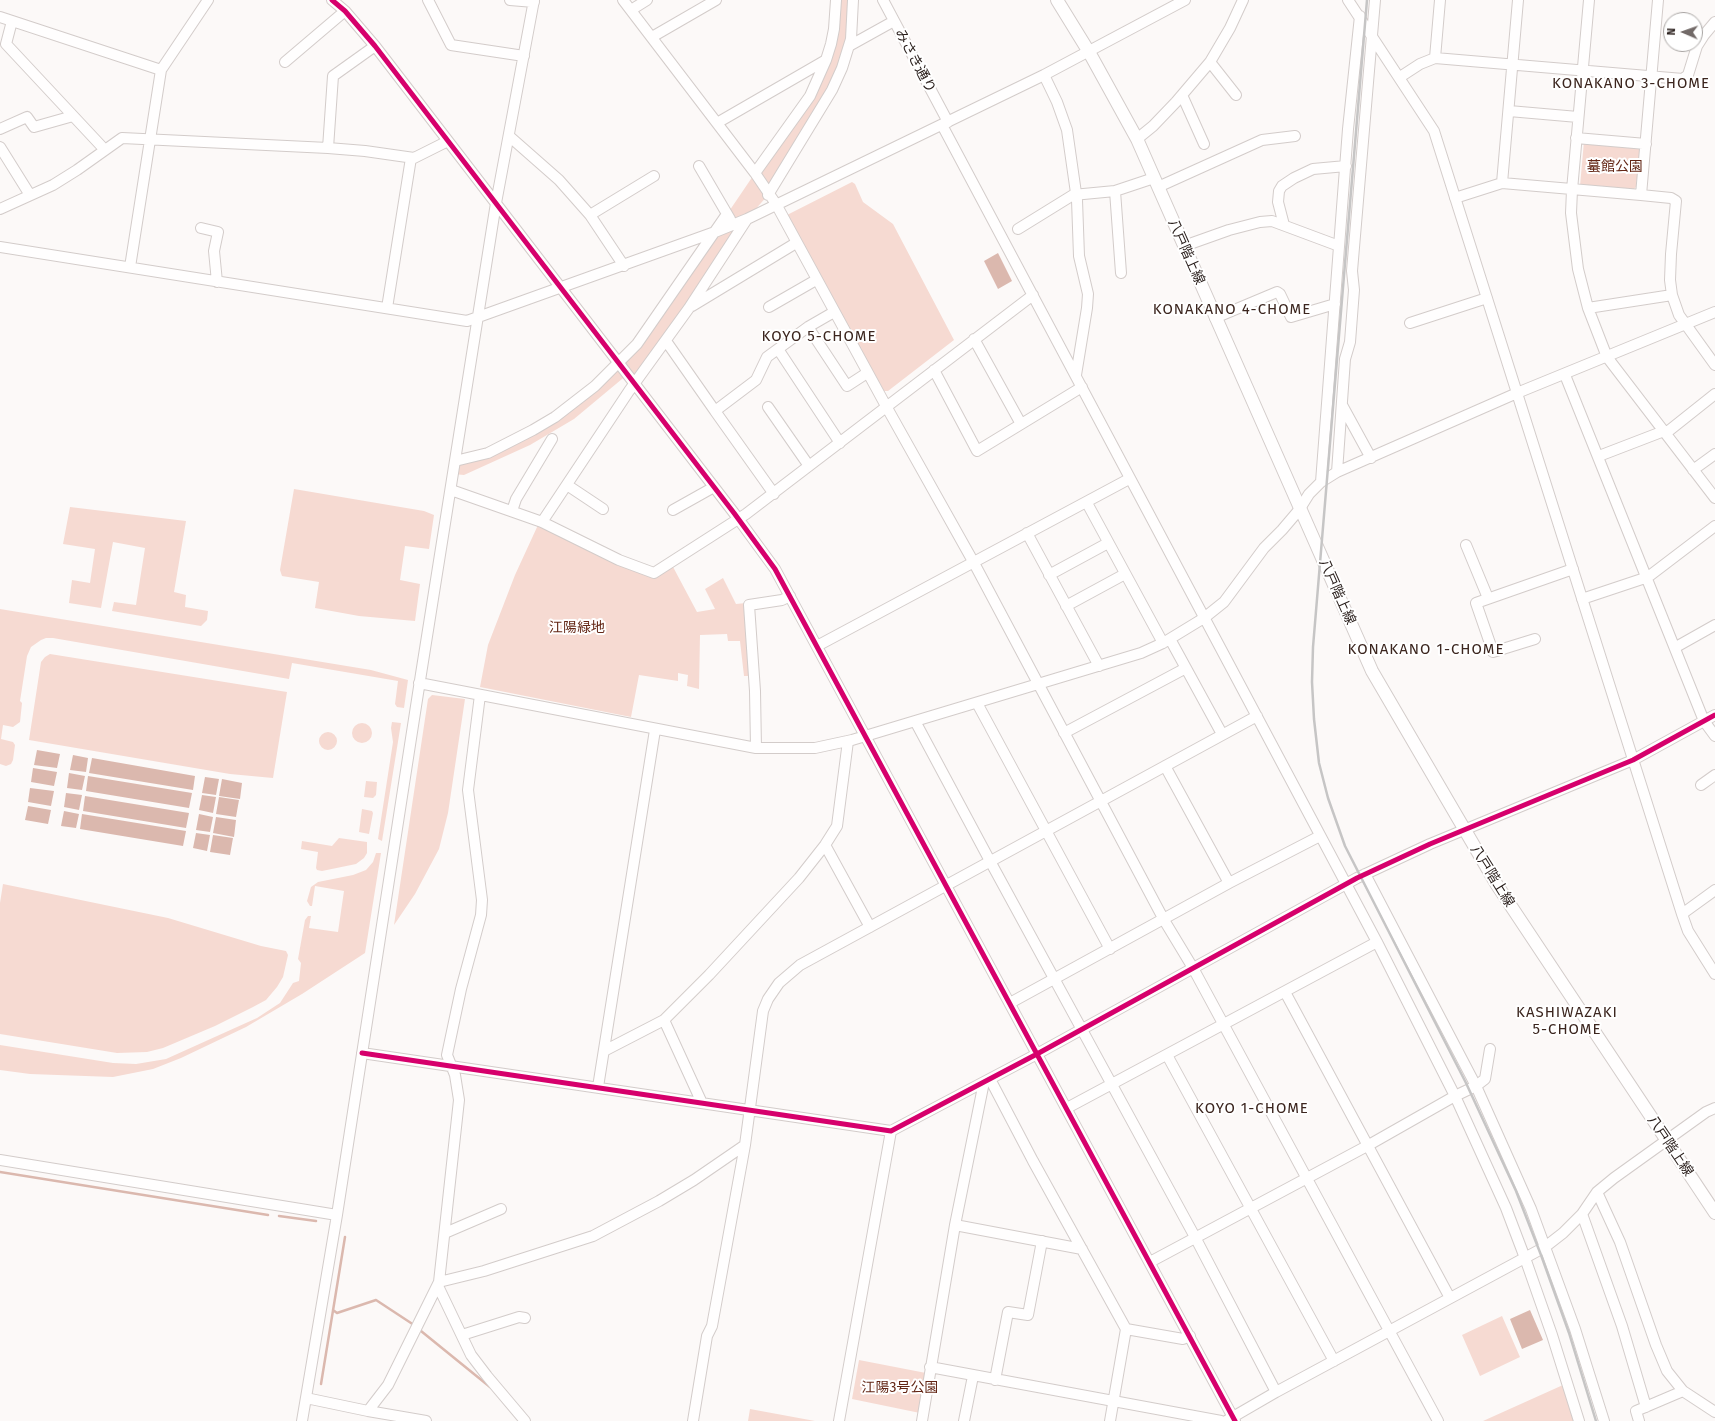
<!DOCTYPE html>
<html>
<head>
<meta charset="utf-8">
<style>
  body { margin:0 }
  #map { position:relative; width:1715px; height:1421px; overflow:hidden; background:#fcf9f8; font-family:"Fira Sans",sans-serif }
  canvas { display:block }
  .north { position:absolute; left:1663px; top:12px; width:40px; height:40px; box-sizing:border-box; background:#fff; border:1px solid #a9a5a3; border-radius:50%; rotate:272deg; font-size:11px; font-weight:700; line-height:16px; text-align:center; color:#281d1a }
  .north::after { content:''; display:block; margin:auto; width:14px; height:18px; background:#726a68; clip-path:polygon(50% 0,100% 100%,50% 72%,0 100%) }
</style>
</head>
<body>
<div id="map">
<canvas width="1715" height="1421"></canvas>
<div class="north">N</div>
</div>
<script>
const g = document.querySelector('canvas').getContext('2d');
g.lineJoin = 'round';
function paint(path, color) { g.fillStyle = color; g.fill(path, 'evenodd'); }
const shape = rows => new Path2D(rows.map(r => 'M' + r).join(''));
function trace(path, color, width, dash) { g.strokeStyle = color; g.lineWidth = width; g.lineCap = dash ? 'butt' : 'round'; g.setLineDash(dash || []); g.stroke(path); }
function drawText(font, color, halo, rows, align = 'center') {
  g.font = font + ' "Fira Sans","Noto Sans JP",sans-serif'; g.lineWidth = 4; g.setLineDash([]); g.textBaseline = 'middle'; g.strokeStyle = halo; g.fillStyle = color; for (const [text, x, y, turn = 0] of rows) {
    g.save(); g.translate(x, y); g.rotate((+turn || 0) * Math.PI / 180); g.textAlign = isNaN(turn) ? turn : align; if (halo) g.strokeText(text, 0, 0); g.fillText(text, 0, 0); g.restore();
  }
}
paint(shape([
  [836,0,853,0,842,68,768,195,747,219,640,377,628,374,574,419,530,445,464,475,453,474,455,461,533,430,613,369,715,232,755,173,810,96,826,60],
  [1584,141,1638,146,1640,149,1636,187,1632,191,1580,186],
  [852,182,855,184,863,202,893,224,954,340,888,391,884,391,787,215],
  [294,489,424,511,434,515,429,549,405,546,400,580,420,584,415,621,359,616,315,608,319,582,282,576,280,570],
  [70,507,186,521,174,592,186,595,185,607,208,611,207,620,201,626,112,611,114,602,136,605,145,548,113,542,101,608,69,603,72,580,90,583,95,549,63,544],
  [538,525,648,576,672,565,697,612,715,609,705,589,723,578,736,604,746,603,751,676,744,676,740,641,728,641,727,634,700,635,699,689,687,686,688,675,678,673,678,681,639,675,631,717,480,687,488,645,515,575],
  [0,609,371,670,408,680,404,708,397,707,395,704,398,681,292,663,289,679,53,638,46,638,41,640,31,647,27,656,20,701,22,703,20,722,13,727,3,725,1,739,13,742,15,745,13,760,11,764,6,766,0,764],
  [50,654,287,692,273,778,230,774,29,740,41,662,45,657],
  [432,695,465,699,448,813,439,849,415,894,394,925,428,699],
  [392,722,401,723,382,841,378,839,393,742,391,728],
  '352 733a10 10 0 1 1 20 0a10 10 0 1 1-20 0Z',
  '319 741a9 9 0 1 1 18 0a9 9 0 1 1-18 0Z',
  [366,781,377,782,376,795,373,798,364,797],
  [362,809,372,811,373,813,369,834,359,832],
  [339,838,367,842,367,853,364,858,356,864,322,871,317,870,316,868,318,852,301,849,302,841,332,846],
  [376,853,381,853,365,953,302,994,246,1027,181,1058,153,1069,113,1077,30,1074,0,1070,0,1045,113,1063,136,1064,166,1059,257,1018,280,1003,293,983,299,981,301,963,298,959,305,920,308,916,311,916,309,928,338,932,344,891,315,886,312,906,310,906,307,901,311,887,318,882,353,875,366,870,373,862],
  [3,884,168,918,261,946,286,951,288,955,283,977,277,987,266,1000,253,1007,215,1026,163,1048,147,1052,117,1053,0,1034,0,903],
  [1502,1316,1520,1357,1480,1376,1462,1335],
  [859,1360,926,1373,920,1413,852,1399],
  [1563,1385,1574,1421,1483,1421],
  [750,1409,815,1421,748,1421]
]), '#f6dad2');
paint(shape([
  [998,253,1012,281,998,289,984,261],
  [37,750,60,754,57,768,34,765],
  [73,755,88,758,86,772,70,770],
  [92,758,195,776,193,790,89,773],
  [33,768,57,772,54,786,31,782],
  [69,773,85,776,82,790,67,788],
  [88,776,192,793,189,808,86,791],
  [205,777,219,779,216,795,202,793],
  [222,779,242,783,240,799,219,796],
  [30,788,54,791,51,806,28,802],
  [66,793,82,795,79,810,64,807],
  [202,795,216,797,213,813,199,810],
  [85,796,189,813,186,828,83,811],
  [219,797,239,800,236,817,216,814],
  [28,806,51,810,48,824,25,820],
  [64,811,79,814,76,828,61,826],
  [82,814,186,831,183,846,80,829],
  [199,814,213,817,210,832,196,830],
  [216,817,236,820,234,837,213,833],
  [196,833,210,835,207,851,193,848],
  [213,835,233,838,230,855,210,852],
  [1530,1310,1543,1340,1522,1349,1510,1319]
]), '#dbb8ae');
trace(shape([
  [0,1172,268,1215],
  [279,1216,316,1221],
  [333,1310,337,1313,376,1300,414,1325],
  [421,1331,490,1387],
  [321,1384,345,1237]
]), '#dbb8ae', 2.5);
const minor = shape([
  [332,0,345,11,375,46,734,513,775,569,1235,1421],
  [428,0,451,45,524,56],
  [510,0,534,2],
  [623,0,755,173,776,204,886,406,974,563,1164,920,1193,968,1438,1421],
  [883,0,948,122],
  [1348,0,1434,131,1682,914,1688,931,1715,974],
  [1589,0,1572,190,1571,213,1578,269,1588,308,1607,357,1715,498],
  [1658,0,1641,195,1671,198,1676,201,1671,254,1670,280,1672,295,1679,315,1715,365],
  [631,10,647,0],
  [0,17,161,70],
  [12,21,6,44,105,150],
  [652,37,716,0],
  [849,46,894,21],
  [1435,58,1440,0],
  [285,62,345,11],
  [1210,62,1236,95],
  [1044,75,1057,102,1067,130,1077,200,1079,256,1088,294,1087,308,1076,375],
  [1400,77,1420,64,1435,58,1683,79,1688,75,1697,46,1704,35,1715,22],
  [1182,95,1204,144],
  [1509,111,1578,117],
  [717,123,826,60],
  [942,125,1377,942,1455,1096,1506,1208,1525,1258,1552,1335,1579,1421],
  [0,129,27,117,34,127,73,116],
  [509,136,559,180,590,215,624,266],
  [1576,138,1646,144],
  [1137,139,1153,126,1176,102,1210,62,1230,28,1243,0],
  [0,147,30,195],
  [328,148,333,76,375,46],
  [699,166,730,219],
  [755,173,810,96,826,60,831,44,834,29,836,0],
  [1502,183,1518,0],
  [1158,187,1262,140,1295,136],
  [1115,191,1121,273],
  [768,195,832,90,842,68,851,39,853,0],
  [1455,198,1502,183,1641,195],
  [0,209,53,185,77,170,122,138,328,148,365,151,414,158,448,141],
  [590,215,654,176],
  [1284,225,1278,202,1279,191,1282,186,1294,178,1313,169,1346,166],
  [201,228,218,232,214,251,217,282],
  [1018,229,1073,195,1115,191,1154,178],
  [1184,246,1229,230,1260,222,1272,221,1339,246],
  [0,247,467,321,715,232,747,219,1044,75,1185,0],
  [130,267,161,70,208,0],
  [692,306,796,243],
  [769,307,816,280],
  [387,308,411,158],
  [1588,308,1672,295],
  [1215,318,1277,292,1280,294,1291,317,1335,304],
  [1410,323,1487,298],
  [808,327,847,386,867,373],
  [974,339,1021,424],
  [666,341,715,411,756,380,767,357,808,327,834,312],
  [778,349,840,443],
  [934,370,977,451,1082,387],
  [1565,375,1704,721,1715,736],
  [1342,405,1371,458],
  [768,407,809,466],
  [715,411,774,494],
  [1666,433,1715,394],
  [1599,456,1664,431],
  [455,461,488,453,533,430,555,417,595,386,637,344,727,214],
  [1693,470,1715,454],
  [1337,472,1345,359,1350,342,1354,290,1352,271,1375,0],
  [1321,482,1348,129,1360,16],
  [567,485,603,509],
  [451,490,542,522,619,560,654,573,746,514,1033,295],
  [1087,503,1163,643],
  [673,510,714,487],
  [512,511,516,499,552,439],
  [542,522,629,391,689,308,747,219],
  [1027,533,1099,666],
  [1466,545,1488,598],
  [1049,575,1108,543],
  [1582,599,1648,577,1715,526],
  [1066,606,1125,574],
  [1170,639,1222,734],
  [1535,639,1493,652,1476,603,1573,569],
  [817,646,1129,479],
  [1676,647,1715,625],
  [419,683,756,748,815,748,852,740,1141,653,1163,643,1204,618,1224,602,1264,548,1282,530,1299,510,1309,494,1321,482,1337,472,1517,393,1715,312],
  [977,703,1110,949],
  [915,721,990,861,1195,1237,1276,1392],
  [1064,733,1186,668],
  [756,748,755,691,749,605,782,600,790,596],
  [1165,766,1229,883],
  [1701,785,1715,775],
  [825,845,870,927],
  [1365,874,1476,1086,1531,1209,1575,1329,1604,1421],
  [1682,914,1715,890],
  [1285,992,1450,1298],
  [1010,1003,1229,883,1320,836],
  [664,1020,702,1103],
  [604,1051,664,1020,709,975,799,878,825,845,837,826,848,741],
  [362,1053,891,1131,1037,1054,1357,878,1430,844,1633,760,1715,715],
  [1167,1055,1334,1361],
  [990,1079,1033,1161,1126,1329,1110,1421],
  [598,1087,655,730],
  [1067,1108,1377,942],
  [0,1160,337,1215],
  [1597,1192,1620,1242,1656,1345,1667,1371,1683,1391,1636,1411,1639,1421],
  [1582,1214,1622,1326,1646,1407],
  [955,1225,1082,1249],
  [445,1233,501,1209],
  [1150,1262,1367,1146,1455,1096,1476,1086,1485,1079,1490,1049],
  [439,1282,484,1271,593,1236,659,1201,694,1180,745,1145],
  [438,1286,471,1355,487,1376,525,1421],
  [1126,1329,1183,1339,1190,1336],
  [462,1335,519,1317,525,1318],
  [930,1367,1221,1421],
  [995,1380,1008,1312,1028,1315,1042,1241],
  [1683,1391,1715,1412],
  [306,1398,368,1411,426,1421],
  [368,1411,388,1385,439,1282,459,1100,455,1075,447,1055,461,989,481,915,482,900,468,790,480,695],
  [302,1421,337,1215,421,674,496,203,534,0],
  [693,1421,707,1336,712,1326,745,1145,763,1011,768,999,779,983,800,965,1257,716],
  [839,1421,891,1131],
  [922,1421,955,1225,984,1082],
  [964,1421,973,1376],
  [1226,1421,1276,1392,1545,1247,1563,1233,1582,1214,1597,1192,1614,1178,1706,1112,1715,1108]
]);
const major = shape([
  [1057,0,1089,52,1137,139,1372,671,1497,885,1715,1213]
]);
trace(minor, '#d3ccca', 12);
trace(major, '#d3ccca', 14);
trace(minor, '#fffefe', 10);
trace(major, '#fffefe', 12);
trace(shape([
  [1367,0,1313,647,1312,682,1314,719,1319,763,1328,798,1345,846,1466,1083,1516,1191,1541,1255,1569,1333,1596,1421]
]), '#c6c5c5', 2.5);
trace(shape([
  [332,0,345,11,375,46,734,513,775,569,1235,1421],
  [362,1053,891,1131,1037,1054,1357,878,1430,844,1633,760,1715,715]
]), '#d6006c', 5);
drawText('14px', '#281d1a', '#fff', [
  ["みさき通り",915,61,62],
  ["八戸階上線",1186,252,66],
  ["八戸階上線",1337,592,66],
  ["八戸階上線",1492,876,58],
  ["八戸階上線",1670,1146,56]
]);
drawText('14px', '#632615', '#fff', [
  ["蟇館公園",1615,167],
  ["江陽緑地",577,628],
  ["江陽3号公園",900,1388]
]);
g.letterSpacing = '1px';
drawText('15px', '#3c261f', '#fff', [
  ["KONAKANO 3-CHOME",1631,84],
  ["KONAKANO 4-CHOME",1232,310],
  ["KOYO 5-CHOME",819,337],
  ["KONAKANO 1-CHOME",1426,650],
  ["KASHIWAZAKI",1567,1013],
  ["5-CHOME",1567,1030],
  ["KOYO 1-CHOME",1252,1109]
]);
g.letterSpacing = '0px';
</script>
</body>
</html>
